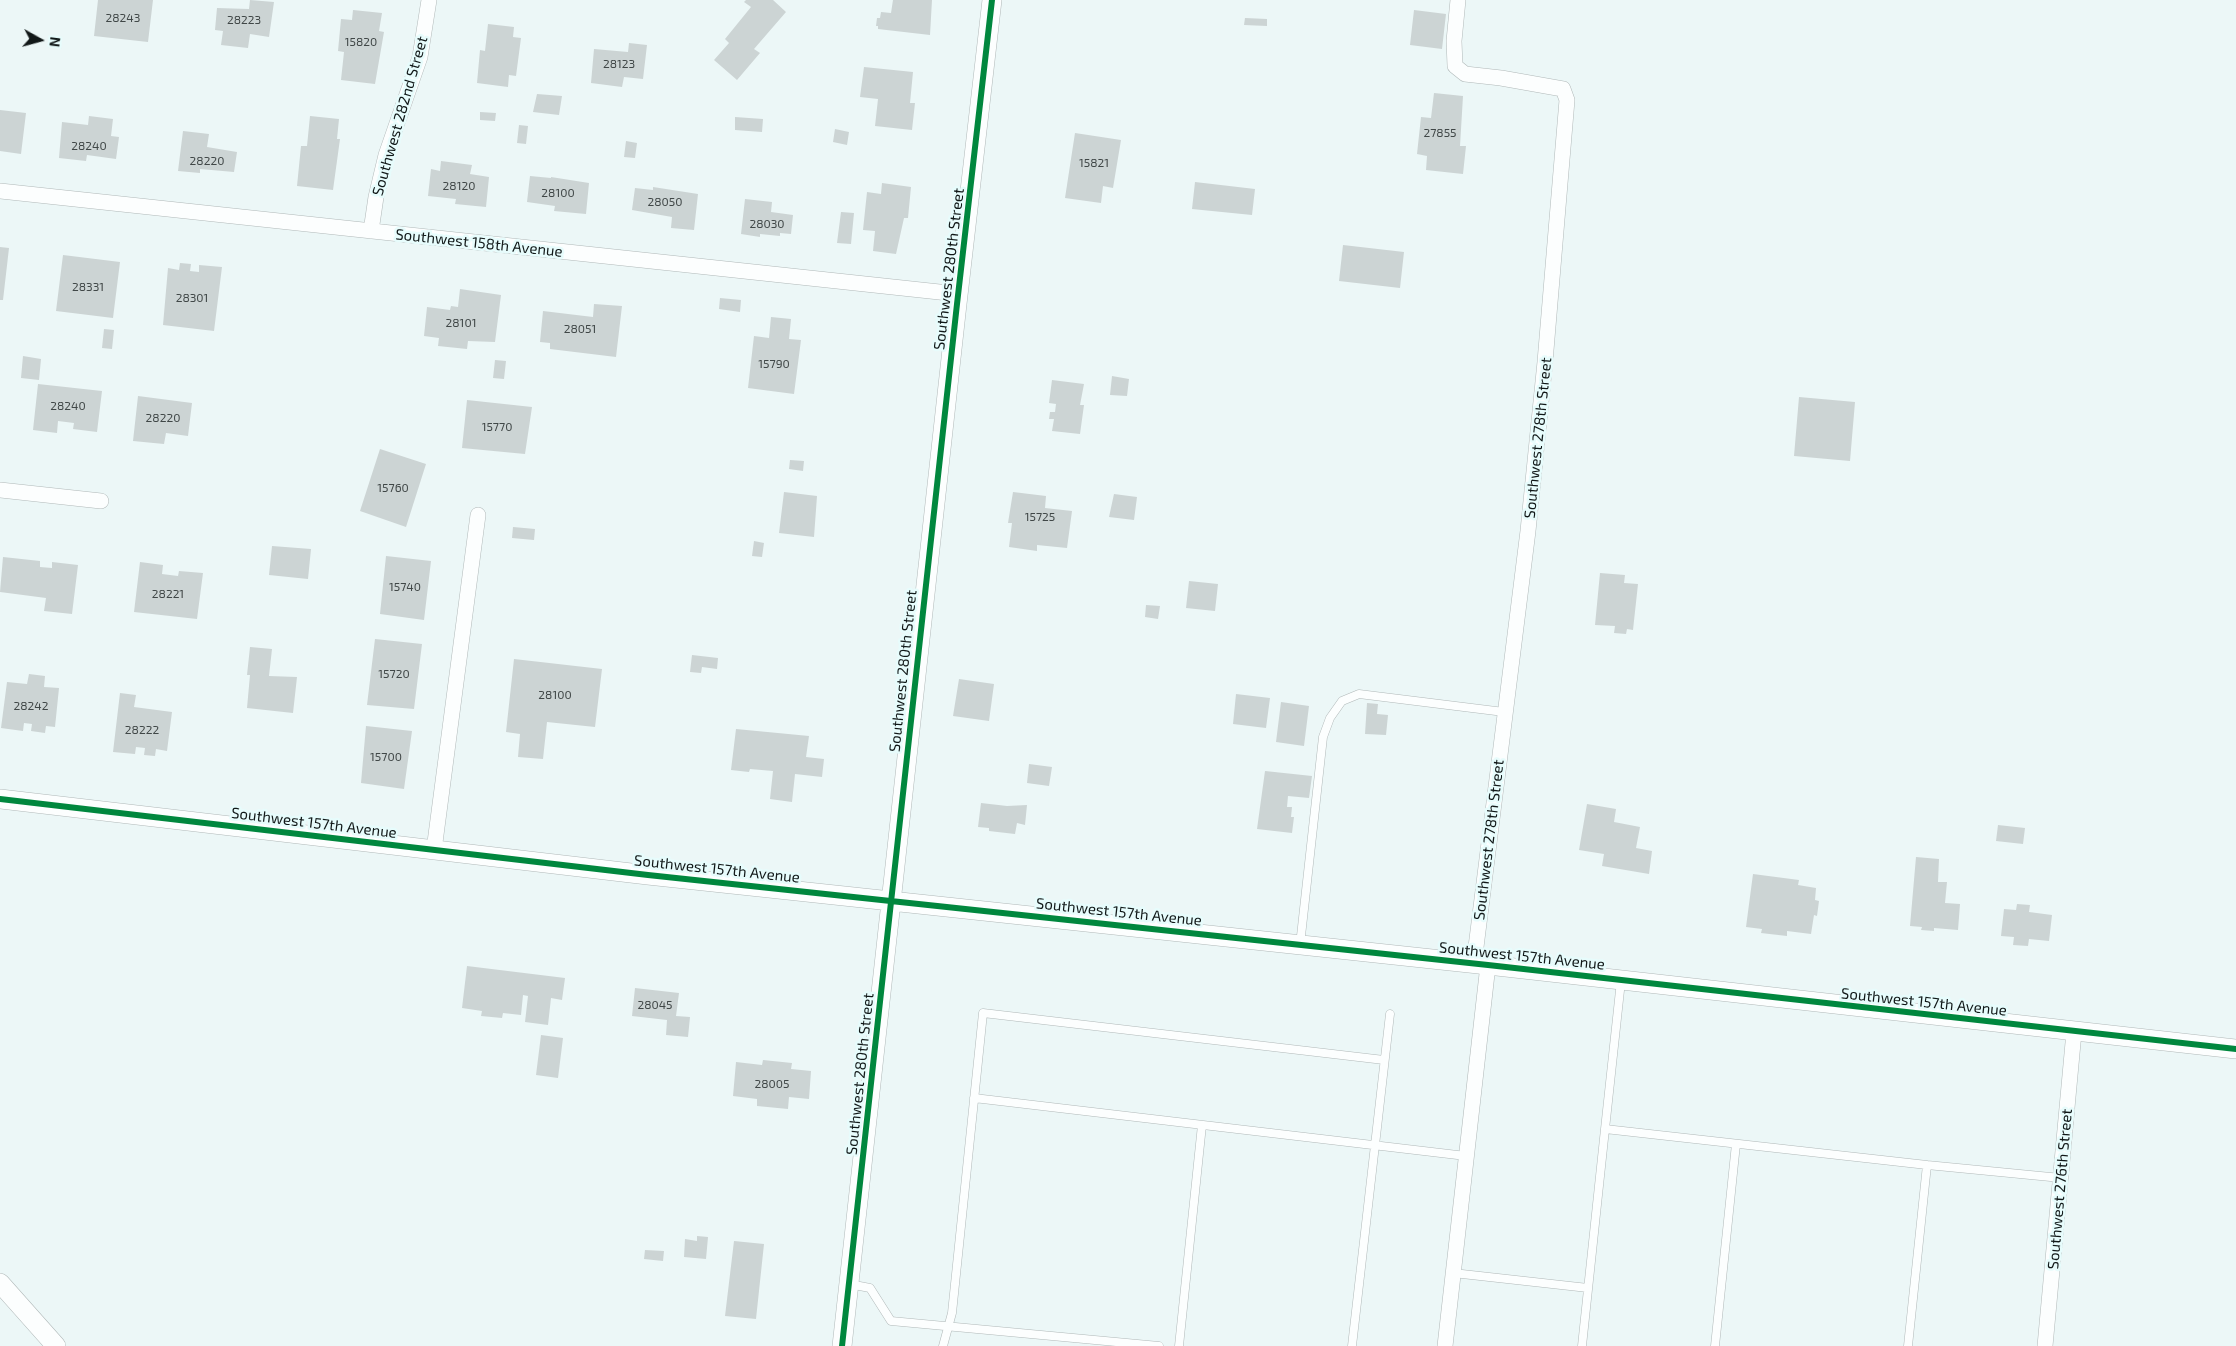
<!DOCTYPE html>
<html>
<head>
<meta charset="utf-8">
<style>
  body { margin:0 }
  #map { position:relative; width:2236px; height:1346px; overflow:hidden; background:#ecf7f7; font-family:"Exo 2",sans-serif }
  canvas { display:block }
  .north { position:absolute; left:15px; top:15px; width:50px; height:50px; -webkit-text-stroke:4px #e7fcfc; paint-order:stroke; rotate:97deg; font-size:14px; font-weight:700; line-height:20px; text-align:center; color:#111818 }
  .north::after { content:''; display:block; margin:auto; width:18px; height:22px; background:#111818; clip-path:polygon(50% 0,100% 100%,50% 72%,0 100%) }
</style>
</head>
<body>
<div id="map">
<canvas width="2236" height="1346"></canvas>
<div class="north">N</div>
</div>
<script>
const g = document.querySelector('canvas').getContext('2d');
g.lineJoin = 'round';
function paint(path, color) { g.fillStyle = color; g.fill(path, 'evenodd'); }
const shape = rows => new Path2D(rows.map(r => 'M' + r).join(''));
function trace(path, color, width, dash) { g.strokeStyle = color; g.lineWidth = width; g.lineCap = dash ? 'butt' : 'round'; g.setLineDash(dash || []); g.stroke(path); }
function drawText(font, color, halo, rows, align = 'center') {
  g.font = font + ' "Exo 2",sans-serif'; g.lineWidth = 5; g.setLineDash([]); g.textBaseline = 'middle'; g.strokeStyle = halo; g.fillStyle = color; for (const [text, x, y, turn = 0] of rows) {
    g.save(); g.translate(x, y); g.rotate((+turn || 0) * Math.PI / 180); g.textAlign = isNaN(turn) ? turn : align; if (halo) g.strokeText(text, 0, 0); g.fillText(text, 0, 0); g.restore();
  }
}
paint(shape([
  [98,0,153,0,148,42,94,36],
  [250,0,274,2,269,37,250,34,248,48,221,45,223,31,215,30,217,8,249,9],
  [746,0,773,0,786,12,754,49,760,53,737,80,714,60,729,43,725,39,751,7,744,2],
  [893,0,932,0,930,35,878,29,878,26,876,26,877,18,880,18,881,12,891,13],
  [353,10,382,13,379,31,384,32,375,84,341,80,344,52,338,51,341,19,352,20],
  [1414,10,1446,14,1442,49,1410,45],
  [1245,18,1267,19,1267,26,1244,25],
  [488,24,514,27,513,37,521,38,516,76,509,75,508,87,477,83,480,50,485,51],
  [629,43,647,45,643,79,624,77,622,87,591,83,594,49,628,52],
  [864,67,913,72,910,103,915,103,912,130,875,126,878,99,860,97],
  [1434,93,1463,96,1460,146,1466,146,1463,174,1426,170,1427,156,1417,154,1421,117,1431,118],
  [537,94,562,96,559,115,533,112],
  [0,110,26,113,21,154,0,151],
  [480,112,496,113,495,121,480,120],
  [89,116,113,119,111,136,119,137,116,159,87,155,86,161,59,158,62,122,88,125],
  [310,116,339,119,337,139,340,139,333,190,297,186,301,146,307,146],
  [735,117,763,119,762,132,735,130],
  [519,125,528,126,526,144,517,143],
  [835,129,849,132,847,145,833,142],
  [183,131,209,134,207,147,237,152,234,172,200,169,200,173,178,171],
  [1075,133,1121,140,1113,188,1103,186,1101,203,1065,198],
  [626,141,637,143,635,158,624,157],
  [441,161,472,165,470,174,489,177,486,207,455,204,456,199,428,196,431,169,440,171],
  [530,176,551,178,551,177,589,183,586,214,554,211,555,206,527,202],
  [1195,182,1255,189,1252,215,1192,209],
  [882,183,911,187,908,218,904,218,896,254,873,251,875,231,863,230,867,192,881,194],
  [653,187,698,194,694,230,671,228,672,217,632,210,635,188,653,190],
  [745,199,772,202,771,212,793,215,791,234,780,233,780,236,760,234,760,237,741,234],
  [841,212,854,213,851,244,837,243],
  [1343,245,1404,252,1400,288,1339,281],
  [0,247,9,248,3,300,0,300],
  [63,255,120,262,113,318,56,311],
  [180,263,191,264,190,271,199,272,199,265,222,267,214,331,163,325,168,268,179,270],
  [460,289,501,295,495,342,468,341,467,349,438,346,439,338,424,336,427,307,450,310,451,306,458,307],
  [720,298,741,300,740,312,719,309],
  [594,304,622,306,616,357,550,349,550,343,540,342,543,311,593,317],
  [771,317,791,319,789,339,801,340,794,394,748,388,754,336,769,338],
  [104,329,114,330,112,349,102,348],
  [23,356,41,359,39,380,21,378],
  [495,360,506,361,504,379,493,378],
  [1112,376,1129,379,1127,396,1110,395],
  [1052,380,1084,384,1080,405,1084,405,1080,434,1052,431,1054,419,1049,419,1050,412,1055,412,1056,404,1049,403],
  [38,384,102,391,97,432,73,429,74,423,58,421,57,433,33,430],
  [138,396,192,403,188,436,166,433,164,444,133,441],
  [1799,397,1855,402,1850,461,1794,456],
  [467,400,532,407,525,454,462,448],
  [380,449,426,464,406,527,360,511],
  [790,460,804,461,803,471,789,469],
  [784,492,817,496,814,537,779,533],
  [1013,492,1046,496,1045,508,1072,511,1067,548,1037,545,1037,551,1009,547,1012,523,1008,523],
  [1114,494,1137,497,1134,520,1109,517],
  [513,527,535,529,534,540,512,538],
  [754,541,764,543,762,557,752,556],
  [272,546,311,549,308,579,269,575],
  [386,556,431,561,424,620,380,614],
  [3,557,40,561,40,567,52,568,52,562,78,565,72,614,44,611,46,598,0,592],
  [140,562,163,565,162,574,178,576,179,571,203,573,197,619,134,612],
  [1600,573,1625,575,1624,583,1638,584,1633,630,1627,629,1626,634,1614,633,1615,626,1595,625],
  [1189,581,1218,584,1215,611,1186,608],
  [1146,605,1160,606,1158,619,1145,617],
  [375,639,422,644,414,709,367,705],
  [250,647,272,649,269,676,297,677,293,713,247,708,250,675,247,675],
  [692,655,718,658,717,669,702,667,701,673,690,672],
  [514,659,602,669,595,727,547,722,543,759,518,757,520,734,506,732],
  [29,674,45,676,44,687,59,688,55,727,46,726,45,733,31,731,32,724,24,723,23,731,1,728,7,682,27,684],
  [959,679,994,684,989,721,953,716],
  [120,693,136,695,134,707,172,712,167,751,156,749,155,756,144,755,145,748,136,747,135,754,113,752],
  [1236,694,1270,698,1266,728,1233,724],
  [1281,702,1309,706,1304,746,1276,742],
  [1367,703,1378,704,1377,714,1388,715,1386,735,1365,734],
  [366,726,412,731,404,789,361,783],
  [736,729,809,736,806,757,824,759,822,777,795,774,792,802,770,799,773,771,750,769,749,772,731,770],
  [1029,764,1052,767,1049,786,1027,783],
  [1265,771,1312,776,1309,798,1288,796,1287,807,1292,807,1291,817,1294,817,1292,833,1257,829],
  [981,803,1007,806,1027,805,1025,825,1017,823,1015,834,989,831,989,828,978,827],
  [1587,804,1616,809,1614,822,1640,827,1636,848,1652,851,1649,874,1602,866,1604,854,1579,850],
  [1998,825,2025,828,2023,844,1996,841],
  [1916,857,1939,859,1938,882,1947,882,1945,903,1960,904,1958,930,1934,928,1934,931,1921,930,1922,927,1910,926],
  [1753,874,1799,880,1798,885,1816,888,1815,900,1819,901,1817,916,1814,915,1811,934,1787,931,1787,936,1761,933,1762,929,1746,927],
  [2017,904,2030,905,2029,912,2052,915,2049,941,2029,939,2028,946,2013,945,2014,937,2001,936,2004,909,2016,910],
  [467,966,565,978,562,1000,551,998,548,1025,525,1022,528,996,523,995,521,1015,503,1013,502,1018,481,1016,482,1011,462,1008],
  [635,988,679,993,676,1016,690,1017,688,1037,666,1035,667,1020,632,1016],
  [541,1035,563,1038,558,1078,536,1075],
  [763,1060,792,1063,791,1069,811,1071,809,1099,789,1097,788,1109,757,1106,757,1099,733,1096,736,1062,762,1065],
  [697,1236,708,1237,706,1259,684,1257,685,1239,697,1241],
  [734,1241,764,1244,756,1319,725,1316],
  [645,1250,664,1251,663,1261,644,1259]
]), '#ccd4d4');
const service = shape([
  [1300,945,1323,737,1330,718,1342,701,1359,694,1504,712],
  [1621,981,1605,1129,1927,1165],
  [974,1098,1466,1156],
  [1453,1273,1588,1288],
  [849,1284,870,1288,891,1321,1159,1346],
  [943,1346,952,1313,983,1013,1384,1060],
  [1179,1346,1202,1125],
  [1352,1346,1390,1014],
  [1582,1346,1605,1129],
  [1715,1346,1736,1144],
  [1908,1346,1927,1165,2061,1178]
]);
const minor = shape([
  [1458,0,1454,41,1455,66,1465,74,1501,78,1563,89,1567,100,1545,362,1528,531,1474,963],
  [0,191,958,294],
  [371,231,376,197,386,155,420,57,429,0],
  [0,490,101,501],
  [434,850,478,515],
  [1445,1346,1488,965],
  [2045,1346,2074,1032]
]);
const tertiary = shape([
  [0,799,648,875,1488,965,2236,1049],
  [0,1283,56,1346],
  [842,1346,957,304,992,0]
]);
trace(service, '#b0b8b8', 9);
trace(minor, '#b0b8b8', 16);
trace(tertiary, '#b0b8b8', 20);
trace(service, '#fcfefe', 8);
trace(minor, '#fcfefe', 15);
trace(tertiary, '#fcfefe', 19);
trace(shape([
  [0,799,648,875,1488,965,2236,1049],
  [842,1346,957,304,992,0]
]), '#00873e', 6);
drawText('12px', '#404747', null, [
  ["28243",123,18],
  ["28223",244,20],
  ["15820",361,42],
  ["28123",619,64],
  ["27855",1440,133],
  ["28240",89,146],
  ["28220",207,161],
  ["15821",1094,163],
  ["28120",459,186],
  ["28100",558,193],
  ["28050",665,202],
  ["28030",767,224],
  ["28331",88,287],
  ["28301",192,298],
  ["28101",461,323],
  ["28051",580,329],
  ["15790",774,364],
  ["28240",68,406],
  ["28220",163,418],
  ["15770",497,427],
  ["15760",393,488],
  ["15725",1040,517],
  ["15740",405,587],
  ["28221",168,594],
  ["15720",394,674],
  ["28100",555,695],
  ["28242",31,706],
  ["28222",142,730],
  ["15700",386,757],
  ["28045",655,1005],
  ["28005",772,1084]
]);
drawText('15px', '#111818', '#e7fcfc', [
  ["Southwest 282nd Street",400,116,-74],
  ["Southwest 158th Avenue",479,243,6],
  ["Southwest 280th Street",949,269,-83],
  ["Southwest 278th Street",1538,438,-84],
  ["Southwest 280th Street",903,671,-84],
  ["Southwest 157th Avenue",314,823,7],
  ["Southwest 278th Street",1489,840,-83],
  ["Southwest 157th Avenue",717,869,6],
  ["Southwest 157th Avenue",1119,912,6],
  ["Southwest 157th Avenue",1522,956,6],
  ["Southwest 157th Avenue",1924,1002,6],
  ["Southwest 280th Street",860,1074,-84],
  ["Southwest 276th Street",2060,1189,-85]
]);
</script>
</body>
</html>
